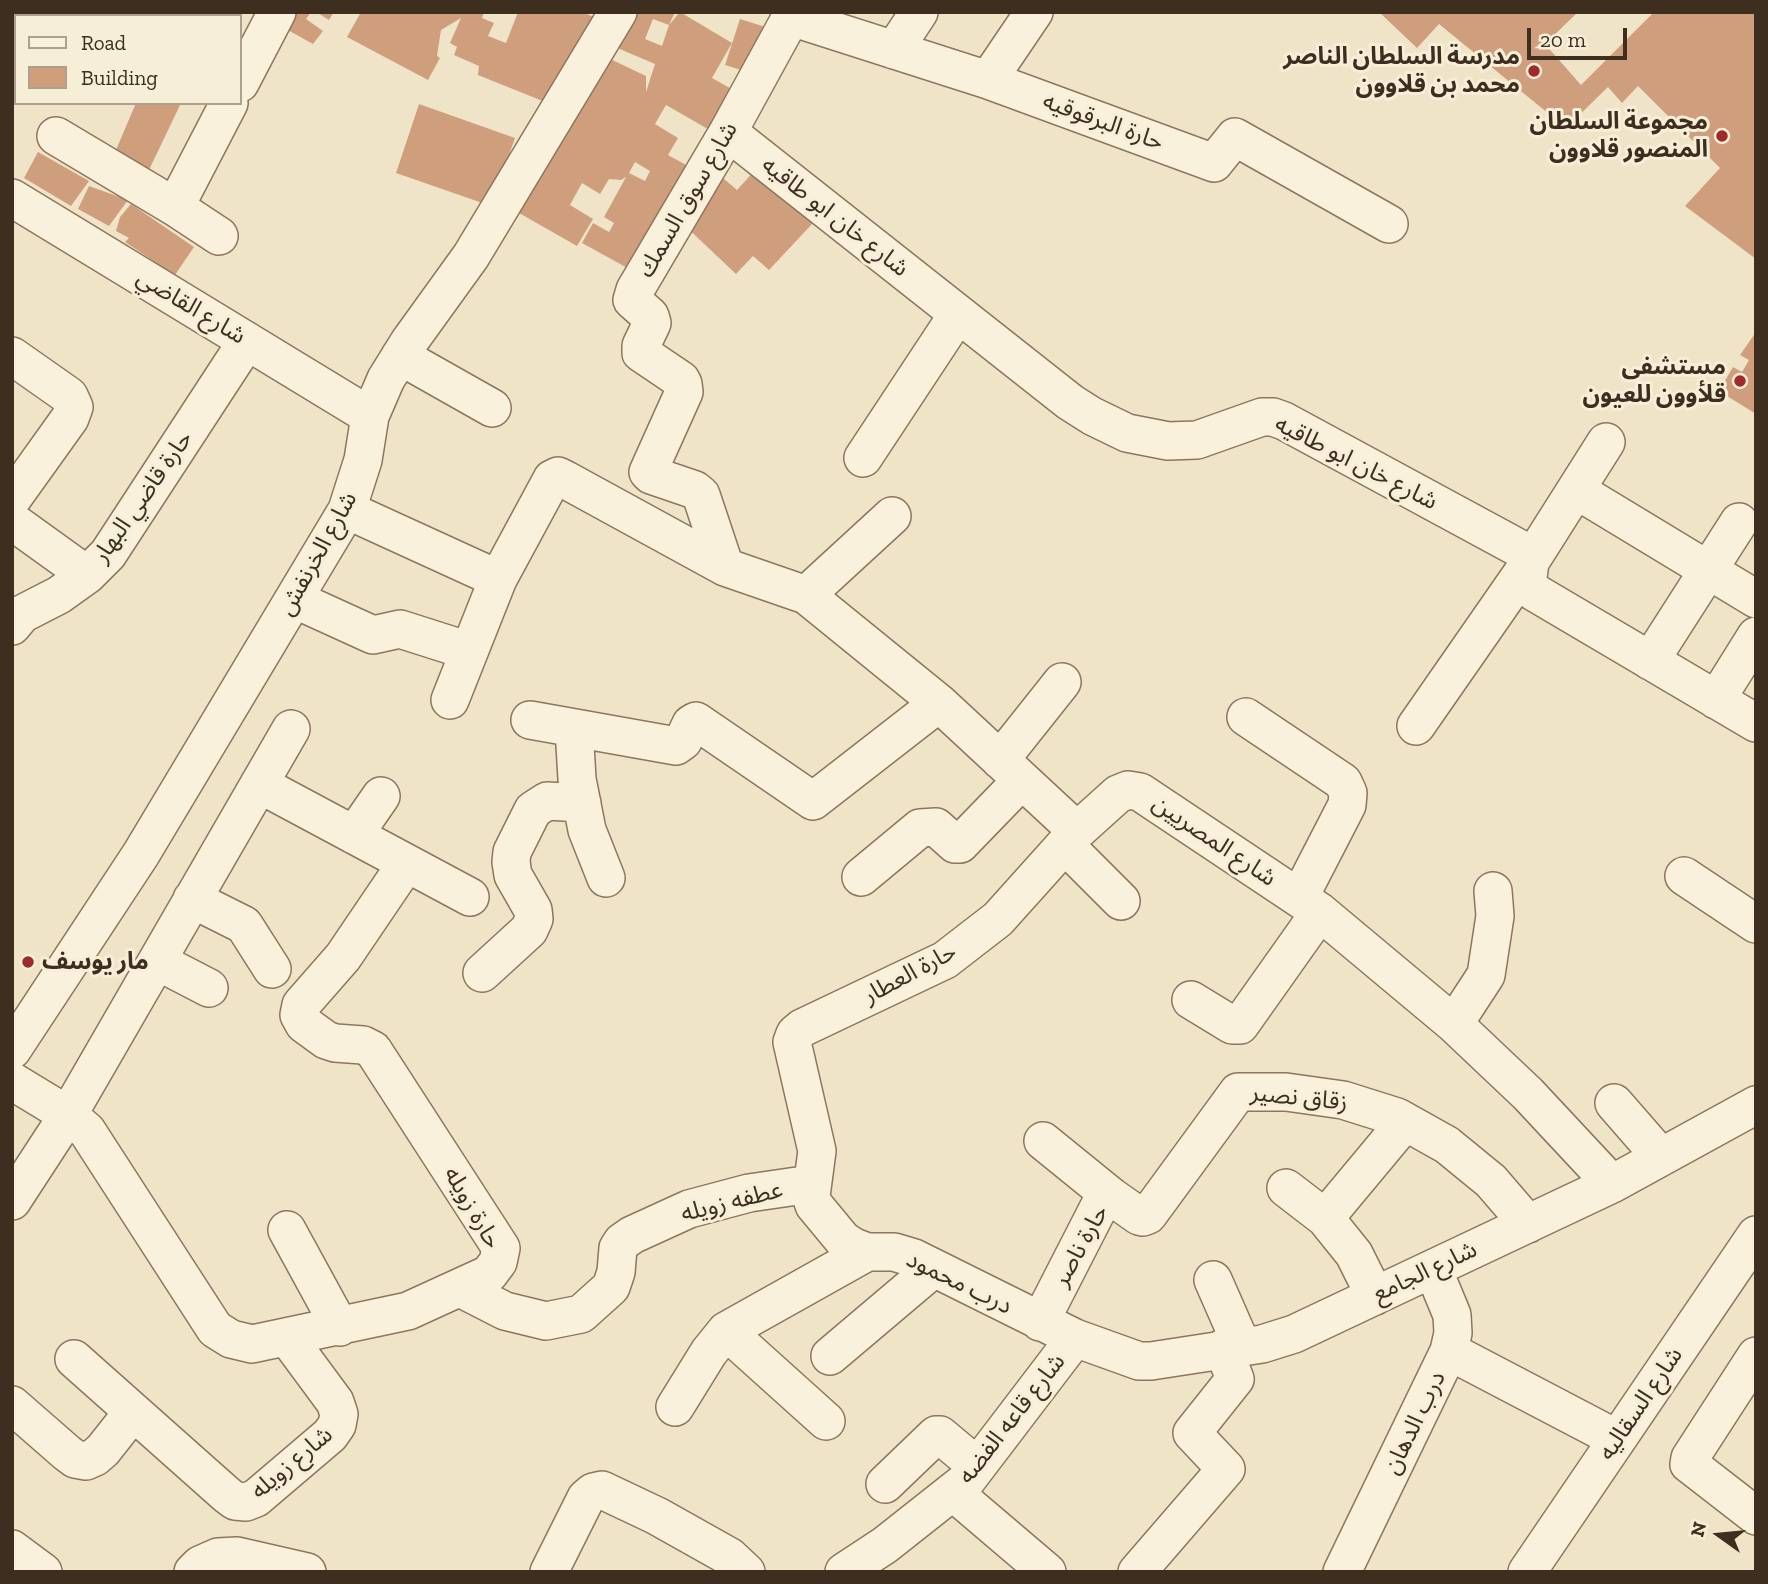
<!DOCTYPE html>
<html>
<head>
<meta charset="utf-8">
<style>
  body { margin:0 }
  #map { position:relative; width:1768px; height:1584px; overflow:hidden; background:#f0e4c8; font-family:"Zilla Slab",serif }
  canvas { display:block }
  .frame { position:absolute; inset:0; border:14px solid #3d2e20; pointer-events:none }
  .legend { position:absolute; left:14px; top:14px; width:228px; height:91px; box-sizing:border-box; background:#f7eed8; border:2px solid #ada18e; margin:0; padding:9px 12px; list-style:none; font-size:21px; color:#3d2e20 }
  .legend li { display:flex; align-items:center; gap:14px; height:35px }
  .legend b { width:35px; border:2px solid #ada18e }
  .north { position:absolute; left:1684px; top:1500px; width:70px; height:70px; -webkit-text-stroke:5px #f7eed8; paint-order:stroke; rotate:285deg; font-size:19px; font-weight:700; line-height:28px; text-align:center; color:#3d2e20 }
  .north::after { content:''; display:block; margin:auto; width:24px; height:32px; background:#3d2e20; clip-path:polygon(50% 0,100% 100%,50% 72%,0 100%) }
  .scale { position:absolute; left:1527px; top:28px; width:100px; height:32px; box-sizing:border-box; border:4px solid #3d2e20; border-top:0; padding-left:9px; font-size:21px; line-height:24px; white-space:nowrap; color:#3d2e20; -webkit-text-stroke:5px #f7eed8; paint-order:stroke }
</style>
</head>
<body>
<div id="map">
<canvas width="1768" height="1584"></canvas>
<div class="frame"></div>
<ul class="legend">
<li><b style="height:9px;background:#faf1dc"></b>Road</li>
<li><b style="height:19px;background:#cf9f7d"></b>Building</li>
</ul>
<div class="north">N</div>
<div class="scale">20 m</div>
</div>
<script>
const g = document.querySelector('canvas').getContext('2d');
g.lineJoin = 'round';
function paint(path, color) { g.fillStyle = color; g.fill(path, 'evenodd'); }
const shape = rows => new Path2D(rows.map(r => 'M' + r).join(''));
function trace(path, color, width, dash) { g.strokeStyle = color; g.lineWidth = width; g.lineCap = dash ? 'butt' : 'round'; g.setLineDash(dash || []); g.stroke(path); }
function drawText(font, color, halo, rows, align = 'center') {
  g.font = font + ' "Zilla Slab","Noto Sans Arabic",serif'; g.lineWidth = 6; g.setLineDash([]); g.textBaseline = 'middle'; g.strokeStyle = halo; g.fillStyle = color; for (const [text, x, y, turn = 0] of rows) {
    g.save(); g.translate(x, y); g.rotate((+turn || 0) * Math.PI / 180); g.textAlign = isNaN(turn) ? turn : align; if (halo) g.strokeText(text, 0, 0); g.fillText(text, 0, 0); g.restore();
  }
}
paint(shape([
  [12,12,36,12,34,16,16,16,16,64,12,70],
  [174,12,226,12,224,16,173,16],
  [280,12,311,12,306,19,323,31,313,44,275,23],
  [316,12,334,12,329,20],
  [361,12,484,12,482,18,494,23,488,36,506,43,518,12,582,12,596,18,560,108,478,75,479,66,454,55,457,47,450,43,461,18,441,30,437,56,440,58,428,80,347,37],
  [629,12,675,12,669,25,653,19,645,39,662,46,669,25,680,12,732,43,712,78,744,96,720,136,666,105,655,124,678,138,668,155,699,172,642,276,582,243,593,223,609,232,614,223,604,217,626,177,621,180,609,179,600,194,582,183,570,205,593,219,577,246,512,209,604,56,646,76,646,92,655,64,615,47],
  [635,162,650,171,645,181,629,173],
  [1379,12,1578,12,1545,44,1581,85,1654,12,1756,12,1756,259,1685,206,1720,168,1638,86,1622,103,1608,87,1566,128,1439,24,1417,48],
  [740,19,775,30,760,76,725,65],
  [136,103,181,103,148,172,113,157],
  [419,104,515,138,491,206,396,173],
  [38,152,89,181,71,206,24,178],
  [756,169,813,223,769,270,753,256,736,274,681,222,723,178,737,190],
  [89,186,128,200,109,226,78,209],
  [131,204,194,247,175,275,125,242,129,238,116,231,120,217],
  [1756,332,1756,414,1719,391,1733,367,1742,372,1749,360,1740,355]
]), '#cf9f7d');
const street = shape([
  [894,50,919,12],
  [988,80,1034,12],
  [240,83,277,12],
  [728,132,1070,402,1092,416,1127,433,1168,441,1197,440,1262,417,1273,417,1284,421,1524,551,1530,562,1527,585,1534,592,1756,723],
  [56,136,175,207,219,236],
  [12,198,370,416],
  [175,207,229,103],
  [12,356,69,396,74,407,70,418,12,499],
  [400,356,492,408],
  [863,458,958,314],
  [1576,490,1756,599],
  [347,510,498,579],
  [12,521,87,575],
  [725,567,701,495,695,490,651,475,648,472,684,392,683,384,681,380,641,353,641,346,652,323,650,316,632,300,635,290,728,132,791,17,988,80,1214,163,1235,137,1389,224],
  [806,595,892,516],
  [294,599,373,635,400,629,469,651],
  [12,626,22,614,59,595,87,575,108,554,247,341],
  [1650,661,1739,522],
  [450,700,498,579,552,479,558,476,566,480,725,567,806,595,939,703,1077,831,1118,794,1128,790,1140,792,1320,912,1454,1024,1528,1094,1612,1184],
  [1716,700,1756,636],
  [1246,717,1343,782,1348,793,1347,805,1299,898],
  [530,720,676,746,683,741,691,724,696,721,813,801,939,703],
  [1416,726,1530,562,1606,442],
  [574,728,577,779,587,830,606,878],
  [1000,760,1062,682],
  [259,784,470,897],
  [1077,831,998,919,945,960,802,1028,795,1034,792,1042,817,1151,811,1196,814,1205,843,1240,854,1247,867,1252,894,1252,914,1258,1075,1338,1139,1361,1151,1361,1262,1344,1294,1334,1612,1184,1756,1105],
  [354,835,381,796],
  [1065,845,1121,901],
  [1684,876,1756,924],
  [861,877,920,828,936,827,955,844,960,844,1022,780],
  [192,899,244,925,272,969],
  [157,961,209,988],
  [482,973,529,930,534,919,533,910,513,875,511,862,512,852,533,810,547,801,582,803],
  [1191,1000,1232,1025,1240,1025,1320,912],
  [1454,1024,1486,975,1495,916,1493,891],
  [12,1050,141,854,347,510,363,460,370,416,386,379,409,342,471,256,618,12],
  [12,1081,68,1115,87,1131,215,1329,231,1339,252,1344,408,1311,489,1274,498,1262,501,1248,373,1050,363,1045,335,1043,326,1040,304,1024,299,1015,301,1005,343,957,406,864],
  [1614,1103,1661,1157],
  [1043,1141,1112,1197],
  [1286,1188,1325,1218,1354,1254,1375,1296],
  [12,1201,68,1115,291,729],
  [1325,1218,1405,1122],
  [287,1230,340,1327],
  [1213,1280,1242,1346],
  [460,1288,505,1311,546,1321,581,1314,611,1287,616,1272,618,1248,622,1242,632,1235,689,1209,749,1193,811,1184],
  [1040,1322,1102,1201,1107,1197,1112,1197,1139,1216,1143,1217,1148,1215,1238,1092,1286,1092,1343,1100,1397,1117,1447,1145,1491,1181,1528,1224],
  [726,1331,826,1421],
  [1449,1351,1617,1439],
  [830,1356,934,1268],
  [1756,1356,1690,1458,1689,1464,1756,1516],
  [74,1359,227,1495,235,1501,246,1502,256,1498,330,1435,337,1425,339,1414,335,1402,287,1337],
  [12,1405,67,1453,75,1459,86,1461,95,1457,103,1450,133,1412],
  [675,1407,709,1352,726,1331,867,1252],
  [885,1484,936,1435,940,1435,977,1466],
  [953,1492,1047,1572],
  [12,1549,43,1572],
  [193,1572,200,1565,218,1557,237,1556,307,1572],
  [549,1572,586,1498,593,1492,602,1490,657,1516,730,1557,746,1572],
  [844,1572,885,1545,966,1481,1075,1338],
  [1137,1572,1226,1469,1192,1433,1235,1379,1223,1348],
  [1342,1572,1449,1351,1453,1333,1452,1315,1433,1269],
  [1527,1572,1756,1235]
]);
trace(street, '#8d765c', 40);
trace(street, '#faf1dc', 37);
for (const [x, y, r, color] of [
  [1534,71,7,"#9e2a2b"],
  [1722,136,7,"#9e2a2b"],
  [1740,381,7,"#9e2a2b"],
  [28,962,7,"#9e2a2b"]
]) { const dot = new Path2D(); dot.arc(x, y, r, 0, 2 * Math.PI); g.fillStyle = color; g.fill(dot); trace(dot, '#f7eed8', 2.5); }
drawText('bold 24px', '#3d2e20', '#f7eed8', [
  ["مدرسة السلطان الناصر",1520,57],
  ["محمد بن قلاوون",1520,85],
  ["مجموعة السلطان",1708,122],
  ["المنصور قلاوون",1708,150],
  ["مستشفى",1726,367],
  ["قلأوون للعيون",1726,395],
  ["مار يوسف",42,962,"left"]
], 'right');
drawText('24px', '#3d2e20', '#f7eed8', [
  ["حارة البرقوقيه",1103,122,20],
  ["شارع سوق السمك",688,200,-60],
  ["شارع خان ابو طاقيه",835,217,38],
  ["شارع القاضي",191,307,31],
  ["شارع خان ابو طاقيه",1356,463,27],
  ["حارة قاضي البهار",143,497,-55],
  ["شارع الخرنفش",318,554,-61],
  ["شارع المصريين",1214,841,34],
  ["حارة العطار",910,974,-28],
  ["زقاق نصير",1299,1098,6],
  ["عطفه زويله",732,1202,-14],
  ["حارة زويله",472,1208,60],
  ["حارة ناصر",1081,1246,-61],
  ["شارع الجامع",1425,1272,-25],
  ["درب محمود",959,1283,26],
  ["شارع السقاليه",1641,1404,-56],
  ["شارع قاعه الفضه",1012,1419,-52],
  ["درب الدهان",1415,1423,-64],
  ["شارع زويله",292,1463,-40]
]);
</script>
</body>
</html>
